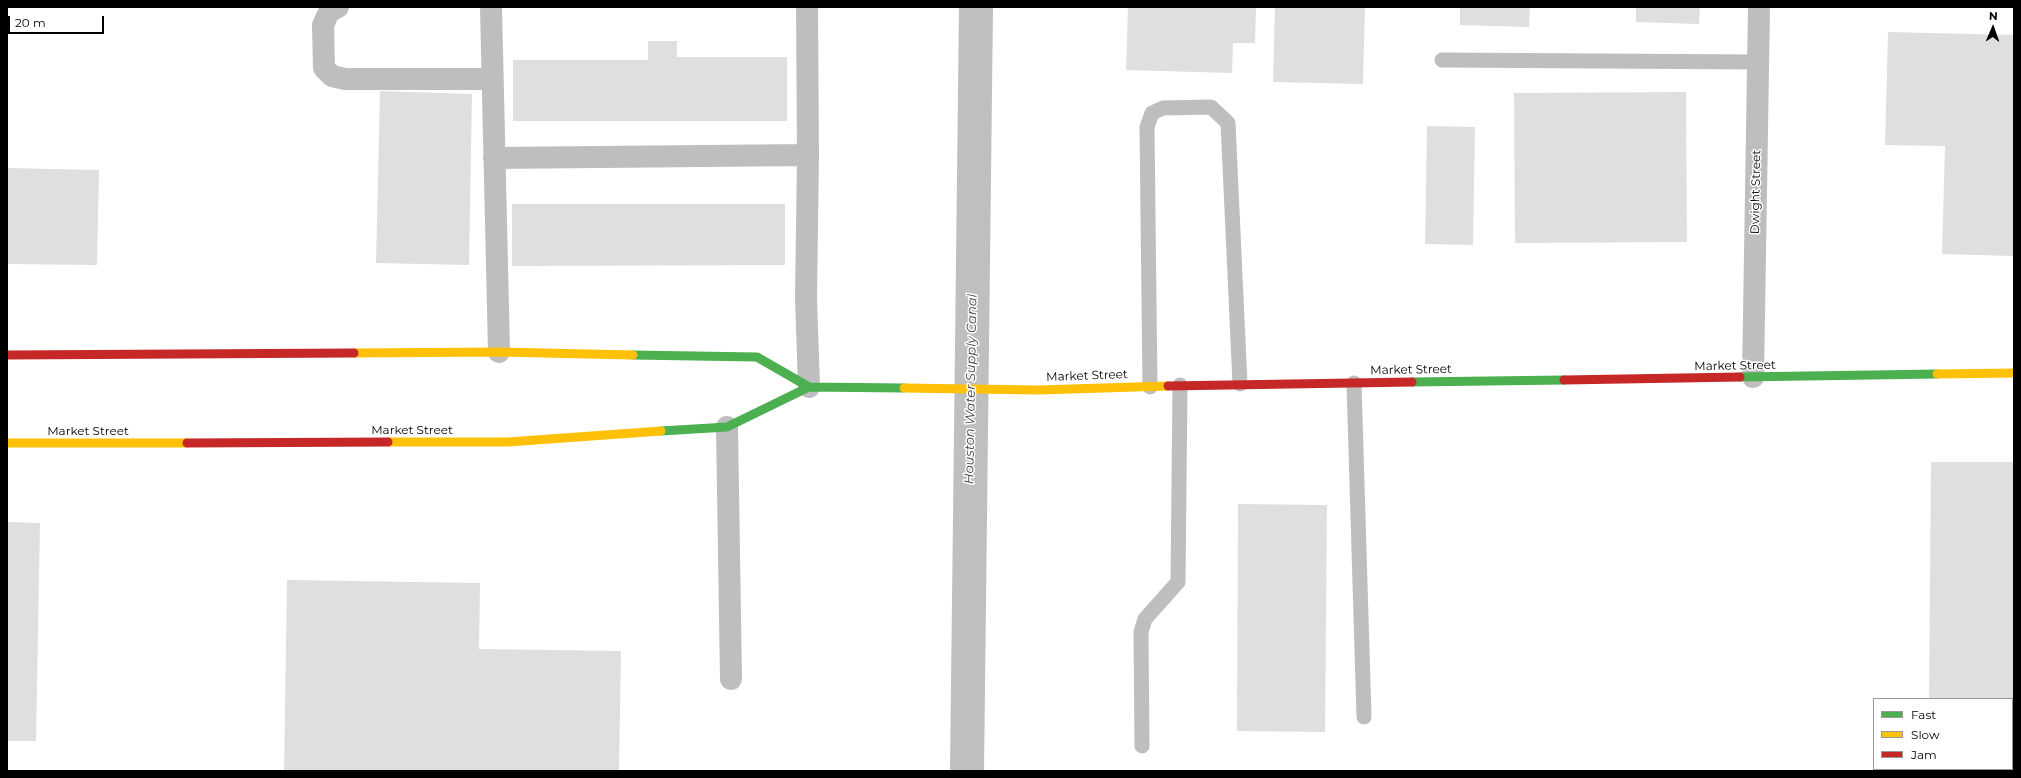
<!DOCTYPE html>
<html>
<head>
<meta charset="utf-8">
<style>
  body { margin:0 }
  #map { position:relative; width:2021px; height:778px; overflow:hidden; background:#fff; font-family:Montserrat,sans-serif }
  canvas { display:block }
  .frame { position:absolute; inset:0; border:8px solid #000; pointer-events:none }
  .legend { position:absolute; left:1873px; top:698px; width:140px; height:72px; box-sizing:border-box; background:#fff; border:1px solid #999; margin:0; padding:5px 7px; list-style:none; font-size:12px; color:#000 }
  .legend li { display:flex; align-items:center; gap:8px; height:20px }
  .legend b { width:20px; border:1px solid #999 }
  .north { position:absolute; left:1973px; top:8px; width:40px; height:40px; -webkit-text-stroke:3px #fff; paint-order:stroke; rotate:2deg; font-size:11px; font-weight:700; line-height:16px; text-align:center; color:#000 }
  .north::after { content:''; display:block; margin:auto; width:14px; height:18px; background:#000; clip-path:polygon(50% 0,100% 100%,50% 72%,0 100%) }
  .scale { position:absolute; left:8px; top:16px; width:96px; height:18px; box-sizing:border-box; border:2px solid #000; border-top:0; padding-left:5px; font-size:12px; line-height:14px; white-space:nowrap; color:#000; -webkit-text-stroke:3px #fff; paint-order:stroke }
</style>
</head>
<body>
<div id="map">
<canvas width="2021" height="778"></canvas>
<div class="frame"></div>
<ul class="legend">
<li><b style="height:5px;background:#4caf50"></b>Fast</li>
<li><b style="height:5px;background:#ffc107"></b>Slow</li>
<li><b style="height:5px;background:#c62828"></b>Jam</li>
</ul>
<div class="north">N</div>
<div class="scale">20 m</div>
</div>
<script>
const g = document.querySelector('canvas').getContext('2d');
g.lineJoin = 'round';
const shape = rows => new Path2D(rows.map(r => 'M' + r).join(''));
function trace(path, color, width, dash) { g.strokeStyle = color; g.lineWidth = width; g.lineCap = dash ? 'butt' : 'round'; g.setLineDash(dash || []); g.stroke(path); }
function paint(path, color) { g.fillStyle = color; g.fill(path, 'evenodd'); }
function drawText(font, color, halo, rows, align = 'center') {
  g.font = font + ' Montserrat,sans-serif'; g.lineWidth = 3; g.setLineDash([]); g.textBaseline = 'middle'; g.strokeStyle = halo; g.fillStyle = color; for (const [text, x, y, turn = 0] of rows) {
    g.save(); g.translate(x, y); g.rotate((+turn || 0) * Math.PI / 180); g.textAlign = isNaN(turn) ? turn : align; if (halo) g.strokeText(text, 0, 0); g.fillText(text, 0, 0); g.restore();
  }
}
trace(shape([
  [967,771,976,7]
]), '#bfbfbf', 34);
paint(shape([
  [1128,7,1256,7,1255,43,1233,43,1232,73,1126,70],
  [1275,7,1365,7,1363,84,1273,82],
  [1460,7,1530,7,1529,27,1460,25],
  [1636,7,1700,7,1699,24,1636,22],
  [1888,32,2014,35,2014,256,1942,254,1945,146,1885,145],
  [648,41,677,41,677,57,787,57,787,121,513,121,513,60,648,60],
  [380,91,472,94,469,265,376,263],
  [1686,92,1687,242,1515,243,1514,93],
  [1427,126,1475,127,1473,245,1425,244],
  [7,168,99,170,97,265,7,264],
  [512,204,785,204,785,265,512,266],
  [1931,462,2014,462,2014,771,1929,771,1929,769,2012,769,2012,699,1929,699],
  [1238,504,1327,505,1325,732,1237,731],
  [7,522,40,523,36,741,7,741],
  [287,580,480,583,479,649,621,651,619,771,284,771]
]), '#dfdfdf');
trace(shape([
  [1442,60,1758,62],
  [1354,383,1364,717],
  [1150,387,1147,127,1152,113,1163,108,1211,107,1228,123,1240,384],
  [1142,746,1141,632,1145,619,1178,582,1180,385]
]), '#bebebe', 15);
trace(shape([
  [338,7,329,12,323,25,324,68,332,76,345,79,492,79],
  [491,7,499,352],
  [807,7,808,155,806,298,809,387],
  [494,158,808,155],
  [1753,377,1759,7],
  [727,427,731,679]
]), '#bebebe', 22);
trace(shape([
  [633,355,757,357,809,387],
  [1740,377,1937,374],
  [1412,382,1564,380],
  [661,431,727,427,809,387,904,388]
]), '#4caf50', 9);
trace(shape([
  [354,353,499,352,633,355],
  [1937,374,2014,373],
  [904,388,1038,390,1168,386],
  [388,442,508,442,661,431],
  [7,443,187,443]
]), '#ffc107', 9);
trace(shape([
  [7,355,354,353],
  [1564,380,1740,377],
  [1168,386,1412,382],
  [187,443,388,442]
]), '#c62828', 9);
drawText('12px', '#000', '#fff', [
  ["Dwight Street",1756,192,-89],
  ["Market Street",1735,366,-1],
  ["Market Street",1411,370,-1],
  ["Market Street",1087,376,-2],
  ["Market Street",412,430],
  ["Market Street",88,431]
]);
drawText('italic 13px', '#444', '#fff', [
  ["Houston Water Supply Canal",971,389,-89]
]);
</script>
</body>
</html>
